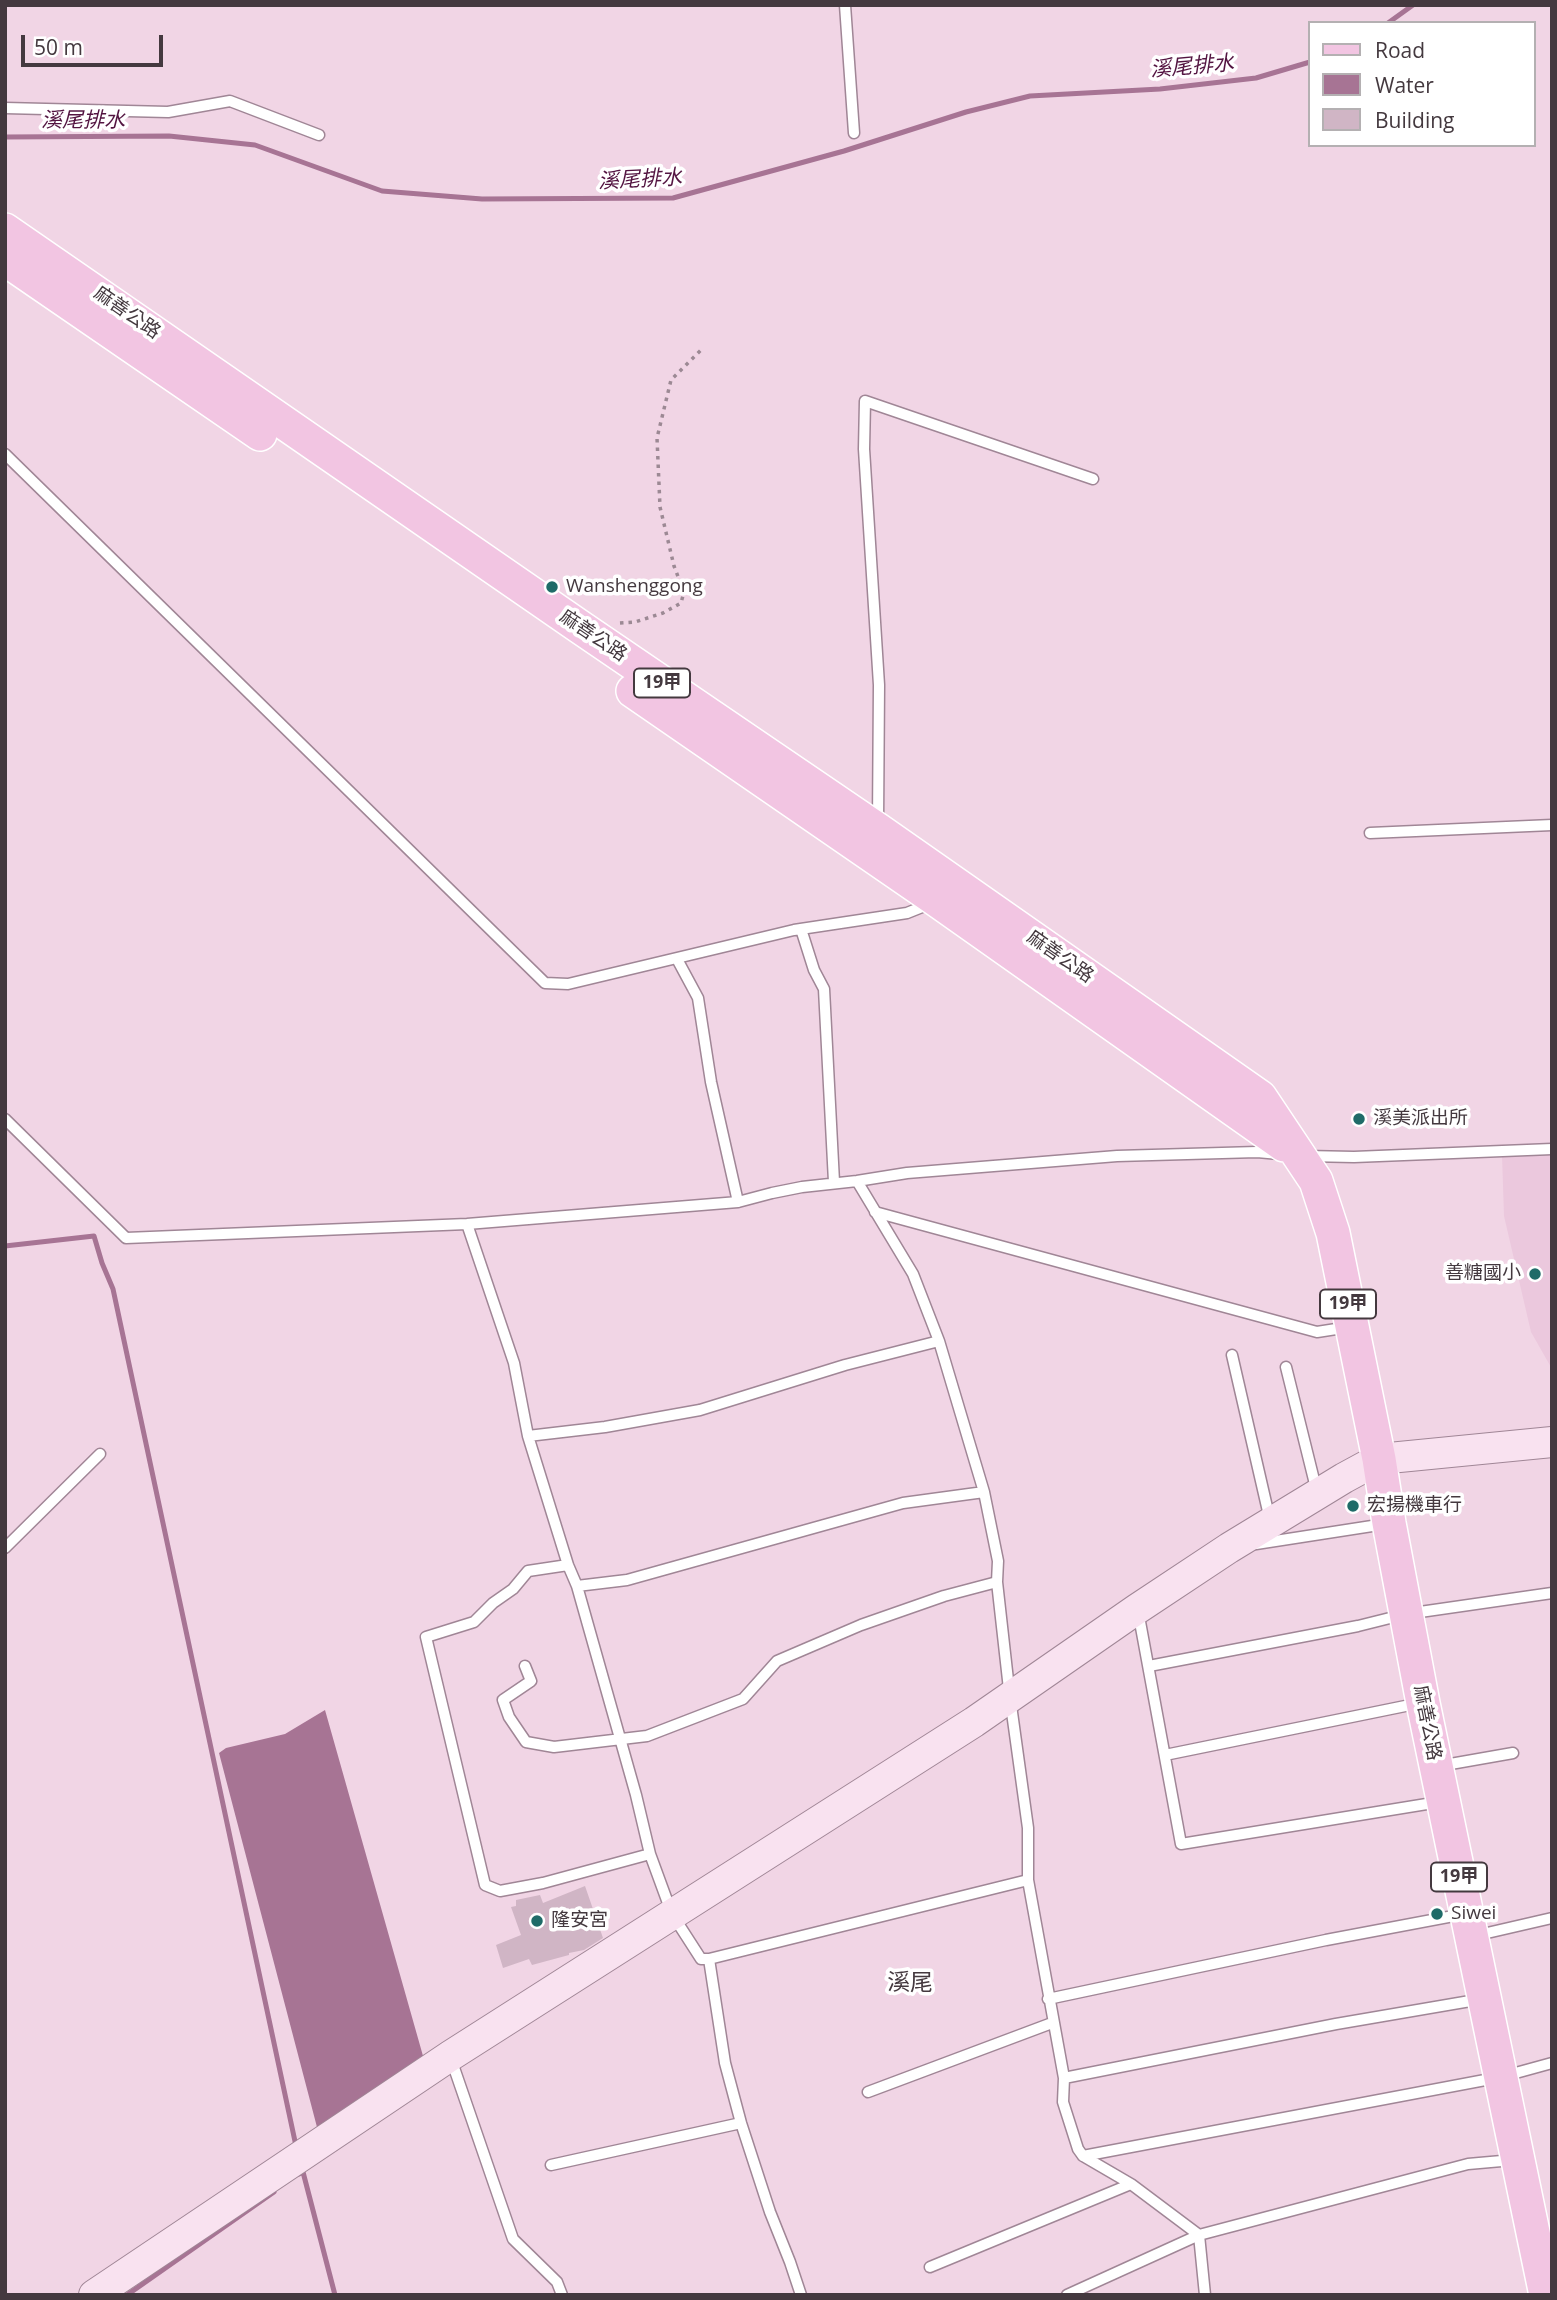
<!DOCTYPE html>
<html>
<head>
<meta charset="utf-8">
<style>
  body { margin:0 }
  #map { position:relative; width:1557px; height:2300px; overflow:hidden; background:#f1d5e5; font-family:"Open Sans",sans-serif }
  canvas { display:block }
  .frame { position:absolute; inset:0; border:7px solid #44393f; pointer-events:none }
  .legend { position:absolute; left:1308px; top:21px; width:228px; height:126px; box-sizing:border-box; background:#fff; border:2px solid #b4b0b2; margin:0; padding:9px 12px; list-style:none; font-size:21px; color:#44393f }
  .legend li { display:flex; align-items:center; gap:14px; height:35px }
  .legend b { width:35px; border:2px solid #b4b0b2 }
  .scale { position:absolute; left:21px; top:35px; width:142px; height:32px; box-sizing:border-box; border:4px solid #44393f; border-top:0; padding-left:9px; font-size:21px; line-height:24px; white-space:nowrap; color:#44393f; -webkit-text-stroke:5px #fff; paint-order:stroke }
</style>
</head>
<body>
<div id="map">
<canvas width="1557" height="2300"></canvas>
<div class="frame"></div>
<ul class="legend">
<li><b style="height:9px;background:#f2c5e2"></b>Road</li>
<li><b style="height:19px;background:#a77494"></b>Water</li>
<li><b style="height:19px;background:#d0b5c5"></b>Building</li>
</ul>
<div class="scale">50 m</div>
</div>
<script>
const g = document.querySelector('canvas').getContext('2d');
g.lineJoin = 'round';
function paint(path, color) { g.fillStyle = color; g.fill(path, 'evenodd'); }
const shape = rows => new Path2D(rows.map(r => 'M' + r).join(''));
function trace(path, color, width, dash) { g.strokeStyle = color; g.lineWidth = width; g.lineCap = dash ? 'butt' : 'round'; g.setLineDash(dash || []); g.stroke(path); }
function drawText(font, color, halo, rows, align = 'center') {
  g.font = font + ' "Open Sans","Noto Sans TC",sans-serif'; g.lineWidth = 7; g.setLineDash([]); g.textBaseline = 'middle'; g.strokeStyle = halo; g.fillStyle = color; for (const [text, x, y, turn = 0] of rows) {
    g.save(); g.translate(x, y); g.rotate((+turn || 0) * Math.PI / 180); g.textAlign = isNaN(turn) ? turn : align; if (halo) g.strokeText(text, 0, 0); g.fillText(text, 0, 0); g.restore();
  }
}
paint(shape([
  [1552,1153,1552,1369,1531,1332,1504,1216,1502,1155]
]), '#ebc8dd');
paint(shape([
  [325,1710,425,2063,318,2131,219,1753,226,1748,285,1734]
]), '#a77494');
trace(shape([
  [1388,23,1413,5],
  [5,137,169,136,255,145,382,191,482,199,673,198,844,151,966,112,1030,96,1160,89,1256,78,1310,62],
  [5,1246,94,1236,102,1263,113,1289,296,2146],
  [299,2174,303,2172,335,2295],
  [127,2295,274,2192]
]), '#a77494', 5);
paint(shape([
  [585,1886,603,1938,584,1950,569,1953,569,1955,532,1965,529,1959,503,1968,496,1945,521,1935,511,1907,516,1906,516,1900,540,1895,543,1903]
]), '#d0b5c5');
const lane = shape([
  [845,5,854,133],
  [5,108,168,112,230,101,319,135],
  [5,454,545,983,568,984,794,930,907,913,932,903],
  [878,822,879,685,864,449,865,401,1093,479],
  [1370,833,1552,825],
  [801,929,814,970,824,989,834,1182],
  [677,959,698,998,711,1082,738,1202],
  [5,1119,126,1238,467,1224,738,1202,772,1193,802,1187,857,1181,907,1173,1117,1156,1257,1152,1279,1154],
  [1306,1156,1354,1157,1552,1149],
  [857,1181,913,1274,939,1341,984,1492,998,1561,997,1582,1010,1698,1028,1828,1028,1880,1064,2078,1063,2102,1078,2149,1083,2156,1131,2184,1199,2235,1205,2295],
  [875,1212,1317,1332,1349,1327],
  [467,1224,514,1363,528,1436,568,1565,577,1586,636,1795,650,1854,672,1914,701,1959,709,1959,725,2063,741,2123,770,2212,790,2262,801,2295],
  [1232,1355,1270,1520],
  [1286,1367,1317,1492],
  [528,1436,605,1427,700,1410,845,1365,939,1341],
  [1256,1544,1385,1524],
  [5,1548,100,1454],
  [568,1565,528,1571,513,1589,493,1603,474,1622,426,1637,485,1885,500,1891,543,1883,650,1854],
  [577,1586,627,1580,903,1503,984,1492],
  [1138,1611,1181,1844,1439,1802],
  [525,1666,531,1681,503,1700,509,1717,526,1742,554,1747,647,1736,743,1699,777,1661,861,1625,944,1596,997,1582],
  [1149,1666,1358,1626,1406,1614,1552,1593],
  [1165,1755,1420,1703],
  [1439,1766,1513,1753],
  [1474,1936,1552,1918],
  [709,1959,1028,1880],
  [1048,1999,1326,1940,1464,1914],
  [451,2059,513,2239,557,2282,562,2295],
  [1064,2078,1336,2024,1482,1999],
  [868,2092,1052,2023],
  [1083,2156,1501,2077,1552,2063],
  [551,2165,741,2123],
  [930,2267,1131,2184],
  [1067,2295,1199,2235,1468,2164,1513,2160]
]);
const secondary = shape([
  [94,2295,450,2056,974,1722,1137,1609,1229,1548,1344,1478,1379,1459,1552,1442]
]);
const primary = shape([
  [5,230,580,627,878,830,1260,1097,1316,1181,1333,1233,1379,1459,1389,1523,1423,1703,1546,2295],
  [5,259,260,434],
  [633,691,938,901,1284,1145]
]);
trace(lane, '#a08696', 13);
trace(secondary, '#a08696', 32);
trace(primary, '#fff', 36);
trace(shape([
  [620,623,635,622,663,613,681,603,684,592,674,566,660,507,657,438,671,380,702,349]
]), '#9c8994', 3.5, [3.5, 5]);
trace(lane, '#fff', 10);
trace(secondary, '#f9e2f0', 30);
trace(primary, '#f2c5e2', 33);
for (const [x, y, r, color] of [
  [552,587,7,"#1f6b68"],
  [1359,1119,7,"#1f6b68"],
  [1535,1274,7,"#1f6b68"],
  [1353,1506,7,"#1f6b68"],
  [1437,1914,7,"#1f6b68"],
  [537,1921,7,"#1f6b68"]
]) { const dot = new Path2D(); dot.arc(x, y, r, 0, 2 * Math.PI); g.fillStyle = color; g.fill(dot); trace(dot, '#fff', 2.5); }
for (const [x, y, w] of [
  [662,683,56],
  [1348,1304,56],
  [1459,1877,56]
]) { const box = new Path2D(); box.roundRect(x - w / 2, y - 14.5, w, 29, 5); g.fillStyle = '#fff'; g.fill(box); trace(box, '#44393f', 2); }
drawText('bold 18px', '#44393f', null, [
  ["19甲",662,683],
  ["19甲",1348,1304],
  ["19甲",1459,1877]
]);
drawText('19px', '#44393f', '#fff', [
  ["麻善公路",127,313,35],
  ["麻善公路",593,636,34],
  ["麻善公路",1060,957,35],
  ["麻善公路",1427,1723,79]
]);
drawText('19px', '#44393f', '#fff', [
  ["Wanshenggong",566,587],
  ["溪美派出所",1373,1119],
  ["善糖國小",1521,1274,"right"],
  ["宏揚機車行",1367,1506],
  ["Siwei",1451,1914],
  ["隆安宮",551,1921]
], 'left');
drawText('italic 21px', '#531441', '#fff', [
  ["溪尾排水",1192,67,-5],
  ["溪尾排水",83,121],
  ["溪尾排水",640,180,-3]
]);
drawText('23px', '#44393f', '#fff', [
  ["溪尾",910,1983]
]);
</script>
</body>
</html>
